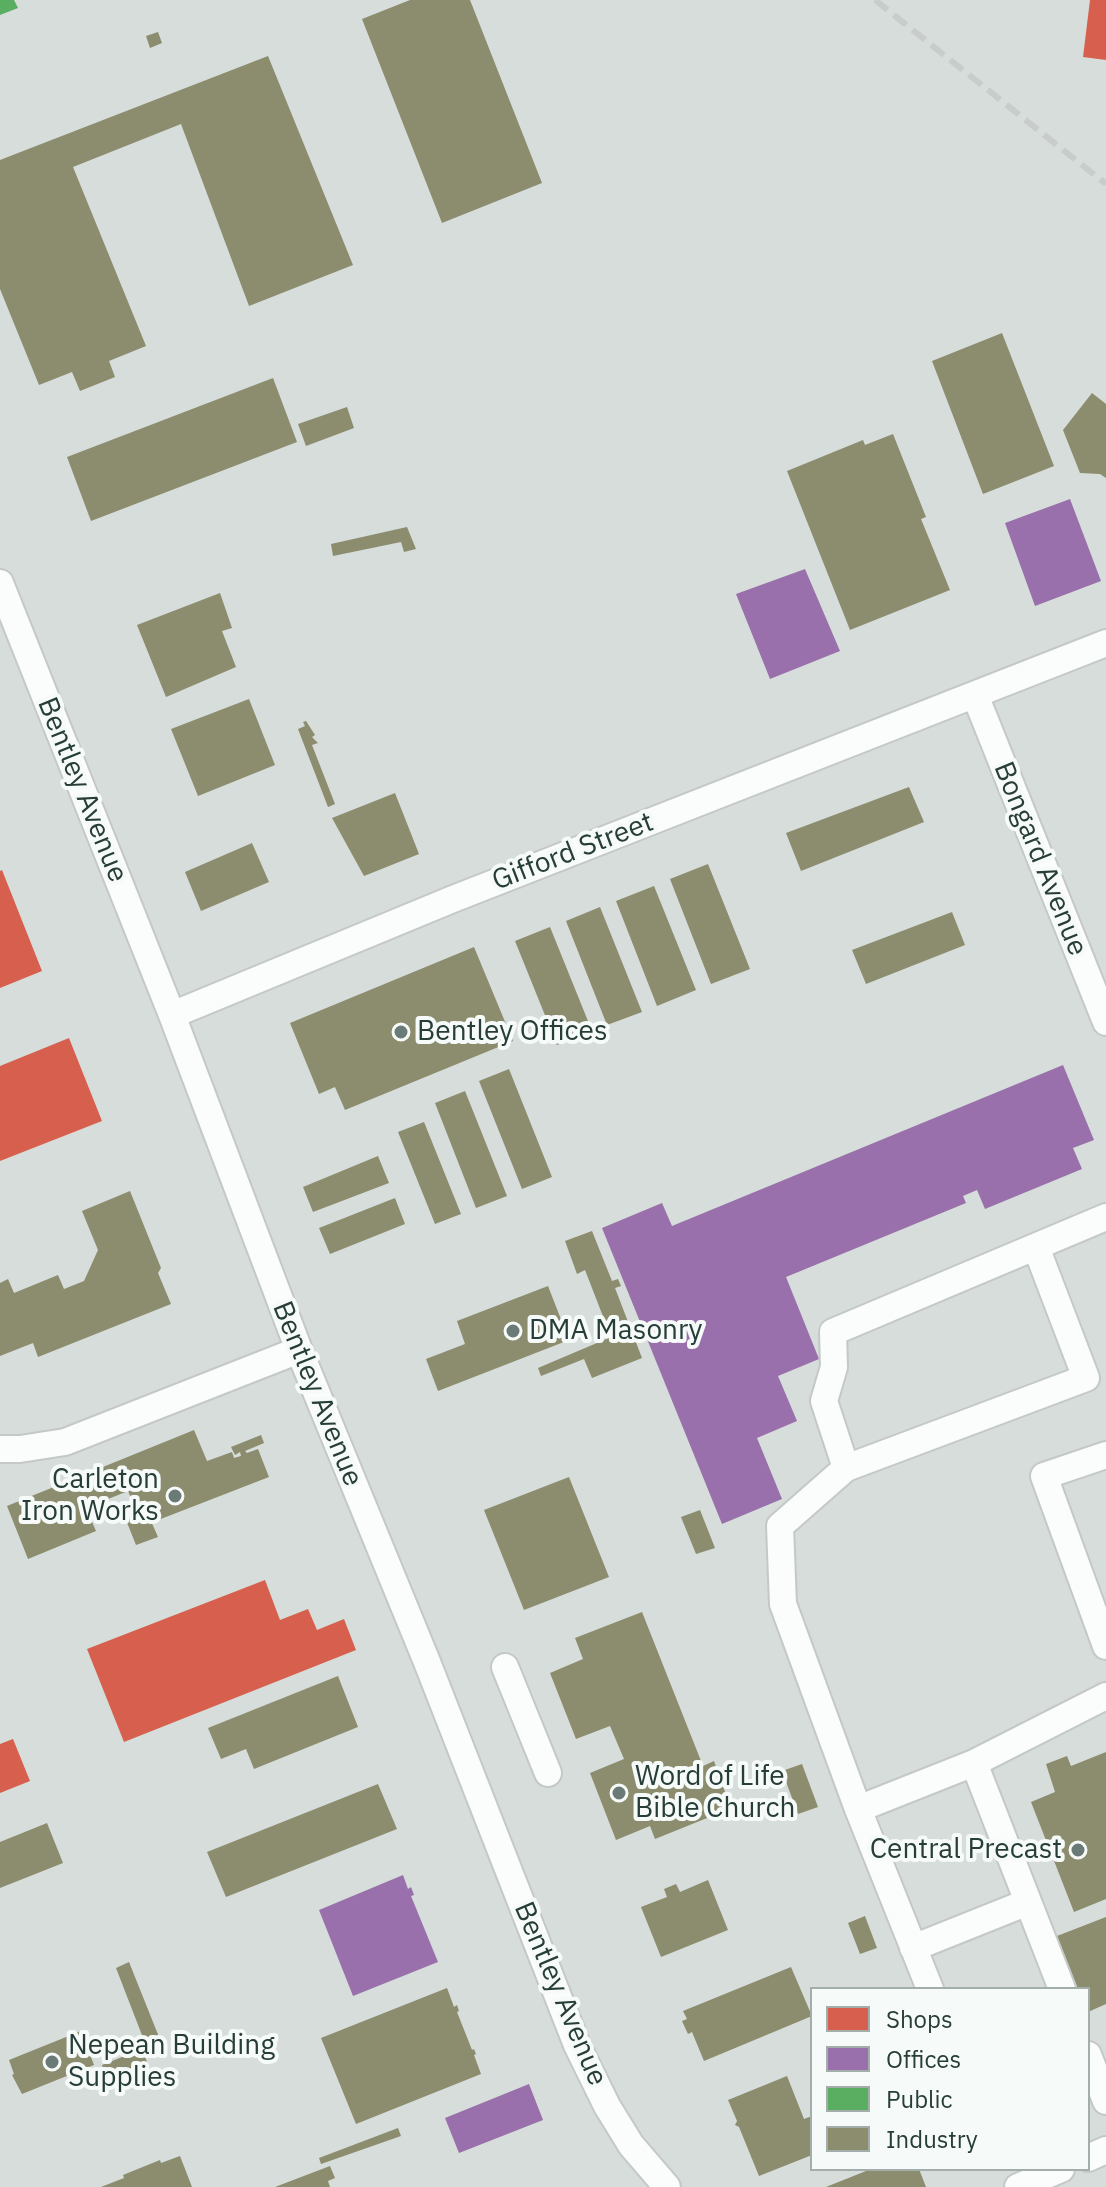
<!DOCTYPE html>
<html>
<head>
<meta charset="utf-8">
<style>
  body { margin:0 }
  #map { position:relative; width:1106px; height:2187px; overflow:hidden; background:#e7ecea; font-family:"IBM Plex Sans",sans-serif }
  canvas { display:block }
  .legend { position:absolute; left:810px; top:1987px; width:280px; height:184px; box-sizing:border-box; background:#f6faf8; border:2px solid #a3aeab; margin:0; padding:10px 14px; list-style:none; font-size:24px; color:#273d38 }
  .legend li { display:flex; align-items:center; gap:16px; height:40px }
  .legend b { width:40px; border:2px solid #a3aeab }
</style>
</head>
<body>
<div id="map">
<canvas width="1106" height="2187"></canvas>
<ul class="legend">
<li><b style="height:22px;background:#d6604d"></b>Shops</li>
<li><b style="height:22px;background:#9970ab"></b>Offices</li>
<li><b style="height:22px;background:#5aae61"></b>Public</li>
<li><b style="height:22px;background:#8c8c6e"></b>Industry</li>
</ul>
</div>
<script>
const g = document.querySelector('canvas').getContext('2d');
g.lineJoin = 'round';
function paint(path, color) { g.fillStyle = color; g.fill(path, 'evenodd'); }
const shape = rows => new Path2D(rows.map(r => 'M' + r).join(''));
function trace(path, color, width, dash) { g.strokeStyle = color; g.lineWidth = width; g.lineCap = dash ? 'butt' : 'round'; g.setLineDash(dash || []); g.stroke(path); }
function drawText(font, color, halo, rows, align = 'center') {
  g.font = font + ' "IBM Plex Sans",sans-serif'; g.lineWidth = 8; g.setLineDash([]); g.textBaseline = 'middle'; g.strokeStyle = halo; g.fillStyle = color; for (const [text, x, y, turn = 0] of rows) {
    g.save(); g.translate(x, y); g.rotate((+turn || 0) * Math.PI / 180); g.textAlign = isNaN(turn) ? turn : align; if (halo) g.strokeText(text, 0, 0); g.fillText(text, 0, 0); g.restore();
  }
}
paint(shape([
  [0,0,1106,0,1106,2187,0,2187],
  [812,1989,1088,1989,1088,2169,812,2169]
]), '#d6ddda');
paint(shape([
  [1090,0,1106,0,1106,60,1083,57],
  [2,870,42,971,0,988,0,871],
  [69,1038,102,1121,0,1161,0,1066],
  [265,1580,280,1620,308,1609,317,1630,344,1619,356,1650,124,1742,87,1649],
  [13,1739,30,1781,0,1793,0,1744]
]), '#d6604d');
paint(shape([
  [1070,499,1101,581,1035,606,1005,523],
  [805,569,840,651,770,679,736,594],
  [1063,1065,1094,1140,1073,1148,1082,1169,985,1209,977,1190,963,1196,966,1203,786,1277,819,1359,778,1376,797,1421,757,1438,782,1499,722,1524,602,1228,662,1203,672,1226],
  [403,1875,408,1889,411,1887,414,1895,411,1896,438,1962,353,1996,319,1910],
  [529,2084,543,2120,459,2153,445,2118]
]), '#9970ab');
paint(shape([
  [0,0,14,0,18,8,0,15]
]), '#5aae61');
paint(shape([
  [410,0,470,0,542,183,442,223,362,19],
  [158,32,162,43,150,48,146,36],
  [268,56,353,265,249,306,181,124,73,167,146,346,109,361,115,377,80,391,72,372,39,385,0,289,0,160],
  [1002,333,1054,466,983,494,932,361],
  [273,378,297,442,91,521,67,457],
  [1092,393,1106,404,1106,478,1100,474,1080,473,1063,430],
  [347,407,354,428,306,446,298,424],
  [893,434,926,517,921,519,950,590,850,630,787,471,863,440,865,445],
  [407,527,416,549,404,552,401,542,333,556,331,544],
  [220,593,232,628,222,631,236,667,166,697,137,625],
  [249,699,275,765,198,796,171,729],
  [306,721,315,735,312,737,318,743,312,745,335,804,328,807,298,729,305,726,303,722],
  [909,787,924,822,801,871,786,833],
  [395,793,419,854,364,876,332,818],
  [252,843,269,882,201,911,185,872],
  [708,864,750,969,711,984,670,879],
  [654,886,696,990,657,1006,616,901],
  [600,907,642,1012,607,1025,566,921],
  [952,912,965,945,866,984,852,950],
  [550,927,592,1031,557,1045,515,941],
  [474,947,513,1041,345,1110,335,1087,319,1094,290,1023],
  [509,1069,552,1177,522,1189,479,1081],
  [465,1091,507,1196,476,1208,435,1103],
  [424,1122,461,1214,435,1224,398,1132],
  [378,1156,389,1183,313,1212,303,1187],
  [130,1191,161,1268,158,1273,171,1304,38,1357,33,1343,0,1356,0,1283,8,1279,14,1293,58,1275,64,1289,84,1281,98,1250,82,1211],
  [395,1198,405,1224,330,1254,319,1228],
  [592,1231,612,1281,618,1279,621,1286,615,1288,642,1358,592,1378,584,1359,541,1376,538,1368,611,1337,585,1270,577,1274,565,1241],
  [548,1286,569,1340,438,1391,426,1359,465,1344,457,1321],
  [194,1430,207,1461,232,1452,234,1458,241,1456,240,1452,235,1455,231,1447,261,1435,264,1443,245,1451,247,1453,258,1449,269,1477,153,1522,145,1500,134,1505,128,1491,86,1508,96,1531,28,1559,7,1506],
  [569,1477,609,1577,524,1610,484,1510],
  [700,1510,715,1548,696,1554,681,1517],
  [147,1512,158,1537,136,1545,126,1520],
  [642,1612,703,1766,714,1761,729,1803,720,1807,722,1812,655,1839,650,1826,616,1840,590,1773,624,1759,610,1726,576,1739,550,1673,583,1659,575,1638],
  [338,1676,358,1727,254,1769,246,1749,221,1759,208,1728],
  [1106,1752,1106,1899,1074,1912,1031,1802,1055,1792,1046,1764,1067,1756,1071,1766],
  [802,1764,818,1807,798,1814,782,1771],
  [378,1784,397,1829,226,1897,207,1852],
  [47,1823,63,1863,0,1888,0,1842],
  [708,1880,728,1930,661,1957,641,1907,667,1897,664,1889,676,1884,680,1892],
  [865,1916,877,1948,860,1954,848,1923],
  [1106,1917,1106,2004,1088,2012,1088,1989,1078,1989,1057,1936],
  [129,1962,161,2042,147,2048,116,1968],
  [791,1967,812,2016,704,2061,692,2032,688,2034,682,2021,687,2019,683,2011],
  [447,1988,454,2007,457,2005,459,2011,457,2012,472,2050,474,2049,476,2054,474,2055,481,2074,356,2124,321,2038],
  [81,2031,94,2065,22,2094,12,2075,14,2074,9,2060],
  [142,2049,147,2062,107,2078,102,2065],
  [787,2076,804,2119,812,2116,812,2155,759,2176,739,2127,735,2125,737,2121,728,2100],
  [398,2128,401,2136,321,2164,319,2158],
  [180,2156,192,2187,101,2187,124,2178,123,2175,160,2160,161,2163],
  [330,2166,335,2178,328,2181,330,2187,275,2187],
  [871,2169,919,2169,926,2187,826,2187]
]), '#8c8c6e');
const minor = shape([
  [0,583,172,1015,299,1350,427,1662,577,2045,607,2106,631,2145,667,2187],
  [975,695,1106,1022],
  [172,1015,453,899,1106,643],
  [1036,1247,1086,1378,846,1468,824,1401,834,1367,833,1332,1106,1217],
  [0,1449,20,1449,65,1442,299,1350],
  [1106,1455,1044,1476,1106,1646],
  [846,1468,780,1526,783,1604,858,1809,974,1763,1106,1696],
  [505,1667,548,1773],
  [974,1763,1062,1989],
  [858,1809,930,1989],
  [913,1948,1028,1902],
  [1088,2055,1106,2101],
  [1088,2158,1106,2150],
  [1018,2187,1061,2169]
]);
trace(minor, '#c4c9c7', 30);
trace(minor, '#fbfcfc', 26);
trace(shape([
  [875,0,1106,184]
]), '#c8cccb', 6, [16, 8]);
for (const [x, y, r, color] of [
  [401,1032,8,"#6a7a76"],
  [513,1331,8,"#6a7a76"],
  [175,1496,8,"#6a7a76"],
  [619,1793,8,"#6a7a76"],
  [1078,1850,8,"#6a7a76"],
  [52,2062,8,"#6a7a76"]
]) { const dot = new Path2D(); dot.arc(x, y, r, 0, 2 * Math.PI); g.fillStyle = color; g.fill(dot); trace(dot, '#f6faf8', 3); }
drawText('28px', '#273d38', '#f6faf8', [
  ["Bentley Avenue",82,790,68],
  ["Gifford Street",573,852,-21],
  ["Bongard Avenue",1040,859,68],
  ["Bentley Avenue",317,1394,68],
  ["Bentley Avenue",560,1994,67]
]);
drawText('28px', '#273d38', '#f6faf8', [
  ["Bentley Offices",417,1032],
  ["DMA Masonry",529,1331],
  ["Carleton",159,1480,"right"],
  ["Iron Works",159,1512,"right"],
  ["Word of Life",635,1777],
  ["Bible Church",635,1809],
  ["Central Precast",1062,1850,"right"],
  ["Nepean Building",68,2046],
  ["Supplies",68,2078]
], 'left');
</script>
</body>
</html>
